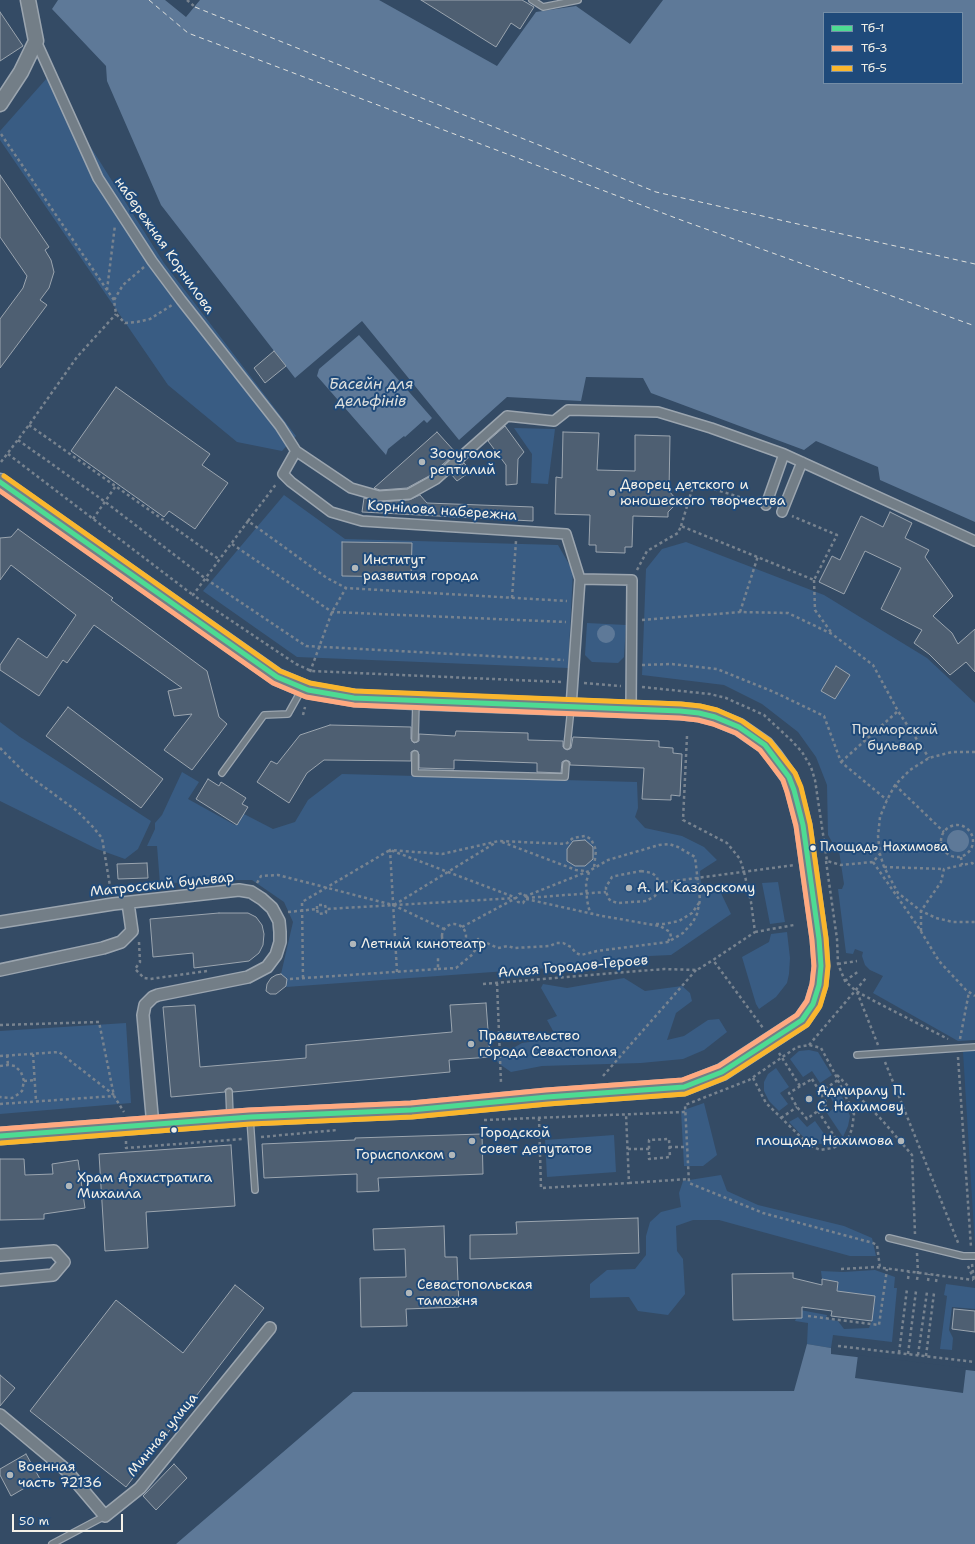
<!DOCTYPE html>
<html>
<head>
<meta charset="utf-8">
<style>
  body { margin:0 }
  #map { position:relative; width:975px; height:1544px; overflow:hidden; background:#344b65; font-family:"Shantell Sans",sans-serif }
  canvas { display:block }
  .legend { position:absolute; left:823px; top:12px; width:140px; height:72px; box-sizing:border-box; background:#1f4a7a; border:1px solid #748da6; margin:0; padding:5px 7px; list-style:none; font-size:12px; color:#f4f1e8 }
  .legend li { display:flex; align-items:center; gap:8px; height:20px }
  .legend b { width:20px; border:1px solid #748da6 }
  .scale { position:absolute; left:12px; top:1514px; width:111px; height:18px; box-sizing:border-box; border:2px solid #f4f1e8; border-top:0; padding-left:5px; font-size:12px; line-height:14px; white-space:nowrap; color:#f4f1e8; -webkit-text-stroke:3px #1f4a7a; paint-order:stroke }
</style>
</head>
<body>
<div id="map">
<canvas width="975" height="1544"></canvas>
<ul class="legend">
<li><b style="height:5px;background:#4ddb92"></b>Тб-1</li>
<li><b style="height:5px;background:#ffa980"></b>Тб-3</li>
<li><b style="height:5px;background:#fab62d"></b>Тб-5</li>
</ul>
<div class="scale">50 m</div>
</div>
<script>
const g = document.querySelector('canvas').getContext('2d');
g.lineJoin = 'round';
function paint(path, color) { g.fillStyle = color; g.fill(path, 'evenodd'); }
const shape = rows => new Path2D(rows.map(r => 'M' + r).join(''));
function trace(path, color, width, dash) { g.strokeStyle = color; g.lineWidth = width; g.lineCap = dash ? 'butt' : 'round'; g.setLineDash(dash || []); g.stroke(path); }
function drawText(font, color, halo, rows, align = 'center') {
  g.font = font + ' "Shantell Sans",sans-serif'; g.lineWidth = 4; g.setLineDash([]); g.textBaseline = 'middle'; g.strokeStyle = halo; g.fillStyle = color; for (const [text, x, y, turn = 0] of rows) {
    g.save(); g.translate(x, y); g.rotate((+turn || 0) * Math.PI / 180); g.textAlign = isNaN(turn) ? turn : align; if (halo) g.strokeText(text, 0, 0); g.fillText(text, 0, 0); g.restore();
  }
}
paint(shape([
  [975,1050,975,1247,963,1052]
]), '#2e547d');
paint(shape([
  [47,78,164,263,296,436,282,451,237,442,168,385,0,140,0,131],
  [514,428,555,429,548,484,531,483,532,454],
  [284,495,345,539,558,545,573,571,568,668,297,657,203,591],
  [686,542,824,595,927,658,975,703,975,1040,958,1041,873,993,883,976,870,970,865,965,862,956,863,952,855,949,853,954,846,953,838,889,842,889,844,884,838,844,835,842,832,842,828,835,827,785,816,757,798,732,762,704,724,685,642,675,646,569,662,549],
  [587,623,626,625,624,657,618,663,592,662,585,655],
  [0,722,20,737,151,821,138,849,125,859,97,849,0,801],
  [182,772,199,782,188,799,235,825,244,814,273,829,295,822,308,800,342,774,637,782,638,808,635,817,645,828,682,836,704,847,717,860,700,871,701,884,720,891,731,914,671,955,649,956,645,961,286,987,281,974,293,922,284,902,252,880,211,880,160,884,157,846,147,846,155,829,155,823,162,815],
  [778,882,785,922,770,924,762,883],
  [787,932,790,958,789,974,787,983,776,997,759,1009,756,1004,742,957,769,942,771,934],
  [624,978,645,991,682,986,690,993,692,1001,676,1013,667,1040,684,1036,708,1020,719,1019,727,1032,704,1050,683,1059,641,1063,542,1066,511,1072,498,1063,496,1058,522,1043,557,1038,547,1020,557,1016,541,988,543,984,567,988],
  [126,1023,131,1103,0,1114,0,1031],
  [809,1050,818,1052,832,1075,820,1083,812,1071,803,1077,790,1059,799,1051],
  [776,1068,789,1087,780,1093,788,1104,779,1111,769,1101,764,1091,764,1082,768,1074],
  [839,1089,850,1116,848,1126,843,1137,827,1113,836,1107,829,1095],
  [704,1103,717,1155,703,1166,684,1166,681,1111],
  [798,1117,807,1127,815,1121,830,1142,823,1144,809,1143,789,1122],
  [614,1135,616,1172,547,1177,545,1140],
  [721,1175,727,1191,758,1205,844,1226,872,1238,876,1256,850,1256,719,1220,693,1220,676,1226,677,1251,683,1259,685,1294,668,1315,638,1311,629,1297,590,1298,590,1284,607,1270,635,1269,646,1255,646,1236,650,1222,661,1212,681,1207,679,1193,683,1181],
  [875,1270,895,1277,894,1288,897,1288,892,1342,833,1335,831,1348,807,1344,808,1323,795,1321,800,1310,827,1315,826,1319,838,1321,844,1329,869,1328,872,1321,875,1296,837,1291,838,1282,822,1279,821,1271,843,1272],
  [946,1284,975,1288,975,1309,952,1307,949,1330,953,1338,952,1350,940,1349,947,1296,944,1295]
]), '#395c83');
paint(shape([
  [58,0,379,0,497,66,536,12,576,6,630,44,663,0,975,0,975,522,880,480,878,467,816,441,804,450,651,393,643,378,586,377,581,401,507,397,459,440,362,321,295,378,161,205,107,81,106,66,52,9],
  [824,13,962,13,962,83,824,83],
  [359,335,432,418,427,423,424,420,405,437,404,436,388,449,386,455,317,376,319,369],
  '597 634a9 9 0 1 1 18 0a9 9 0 1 1-18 0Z',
  '947 841a11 11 0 1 1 22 0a11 11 0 1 1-22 0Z',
  [807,1344,831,1348,831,1354,975,1371,975,1544,176,1544,353,1392,794,1391]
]), '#5e7998');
paint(shape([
  [165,0,200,0,186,17],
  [858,1355,966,1368,963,1393,855,1378]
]), '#344b65');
trace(shape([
  [149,0,188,33,681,220,975,326],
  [195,7,656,192,975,264]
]), '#dee0dd', 1, [5, 4]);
const building = shape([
  [421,0,522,0,534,7,520,29,511,23,496,47,421,0],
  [0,12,23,46,0,61,0,12],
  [0,175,49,247,45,250,51,260,54,272,49,288,40,300,47,305,0,368,0,319,23,288,27,276,0,237,0,175],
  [274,351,286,366,265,383,254,368,274,351],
  [116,387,210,454,202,465,228,483,195,529,169,511,164,517,71,451,116,387],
  [505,426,524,452,518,459,517,484,506,485,506,465,488,441,505,426],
  [437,432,456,453,429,476,407,488,380,490,374,488,437,432],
  [563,432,599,433,597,470,635,471,635,435,670,436,669,491,675,498,675,505,668,512,668,517,633,516,632,547,625,547,625,553,596,552,596,545,589,545,590,515,555,514,556,477,562,478,563,432],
  [464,463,471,471,457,481,451,474,464,463],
  [420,495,427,503,533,507,533,521,362,512,364,498,379,502,409,500,420,495],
  [890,512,912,523,905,538,929,550,925,557,953,596,933,616,952,633,958,644,975,629,975,672,966,662,950,675,929,654,914,643,922,630,881,609,901,568,865,551,844,594,819,582,832,556,840,560,861,516,883,527,890,512],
  [18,529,113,598,111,600,207,671,219,717,227,724,192,770,164,750,192,714,174,716,168,691,182,688,94,625,67,663,63,660,39,696,0,670,0,665,18,638,47,658,76,615,11,565,0,580,0,538,11,537,18,529],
  [342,542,412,543,411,577,342,576,342,542],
  [836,666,850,675,835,699,821,691,836,666],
  [68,707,163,779,141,808,46,736,68,707],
  [330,725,411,727,411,739,414,743,419,741,419,734,455,736,456,731,528,733,528,740,563,741,563,747,567,750,571,748,573,737,659,741,659,747,673,748,673,753,682,754,680,796,671,795,671,800,642,799,644,768,570,765,570,762,566,760,562,762,561,773,537,772,537,763,454,760,454,769,419,768,419,754,415,750,411,752,411,761,324,760,307,773,289,803,257,782,271,761,277,764,300,735,330,725],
  [208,779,219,786,221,782,246,798,242,804,248,807,237,825,196,799,208,779],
  [585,840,593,847,593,859,585,866,575,866,567,861,567,849,573,841,585,840],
  [147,863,148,878,118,879,117,864,147,863],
  [219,913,248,913,256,917,262,925,264,934,263,945,259,953,249,961,194,968,193,953,153,957,150,919,219,913],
  [281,974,287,979,286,986,276,994,270,994,266,991,267,984,271,978,276,975,281,974],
  [486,1003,490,1057,449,1060,450,1072,233,1092,231,1088,228,1088,225,1090,225,1092,171,1097,163,1007,195,1005,200,1067,306,1058,306,1045,452,1032,450,1005,486,1003],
  [482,1134,483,1174,378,1178,379,1191,357,1192,357,1174,264,1178,262,1144,355,1140,355,1138,482,1134],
  [231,1145,235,1206,146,1212,148,1248,105,1251,99,1154,231,1145],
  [0,1159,24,1159,25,1175,53,1174,52,1164,78,1160,85,1208,44,1214,44,1219,0,1220,0,1159],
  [638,1218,639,1253,470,1259,470,1235,517,1234,516,1222,638,1218],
  [444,1226,445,1257,457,1257,459,1307,406,1309,407,1326,361,1327,360,1278,406,1277,405,1249,374,1250,373,1229,444,1226],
  [793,1273,793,1278,822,1285,822,1279,838,1282,837,1291,875,1296,872,1321,831,1316,832,1311,802,1307,802,1318,733,1320,732,1274,793,1273],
  [235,1285,264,1308,126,1487,30,1411,116,1300,183,1353,235,1285],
  [954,1309,975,1311,975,1332,952,1329,954,1309],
  [0,1375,15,1388,0,1406,0,1375],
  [26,1454,40,1479,11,1496,0,1475,0,1469,26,1454],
  [174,1464,187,1478,156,1510,143,1496,174,1464]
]);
paint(building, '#4e5f72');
trace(building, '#9ba5af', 1);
const service = shape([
  [532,0,543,7,578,0],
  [415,739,416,702],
  [567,746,571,708],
  [415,754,415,773,565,777,566,764],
  [222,773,264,715,288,714,302,689],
  [857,1055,975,1047],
  [229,1092,230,1117],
  [250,1118,255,1190],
  [889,1238,963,1256,975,1256],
  [52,1544,105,1516]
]);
const pedestrian = shape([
  [36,41,98,178,152,261,181,300,280,426,296,451,351,488,379,496,409,494,436,479,507,416,554,421,568,410,658,412,711,428,784,454,975,541],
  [296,451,283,474,291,482,331,512,362,521,566,534,580,579],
  [766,505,784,454],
  [782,512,802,462],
  [571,707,580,579,632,580,631,709]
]);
const minor = shape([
  [0,922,113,904,239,890,251,892,262,899,272,908,279,921,280,932,280,942,276,955,267,967,248,977,158,995,153,997,145,1005,143,1015,153,1126],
  [0,970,103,948,121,942,132,931,128,903],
  [0,1255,54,1251,64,1262,53,1275,0,1280],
  [0,1415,66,1470,105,1516,140,1488,270,1328]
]);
const tertiary = shape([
  [0,104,21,72,36,41,28,0]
]);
const secondary = shape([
  [0,482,277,677,308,690,354,698,416,701,680,711,699,713,715,717,739,727,765,745,774,756,789,777,794,790,803,825,819,939,821,966,819,985,813,1004,802,1020,722,1072,684,1087,547,1097,411,1110,250,1117,0,1136]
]);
trace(service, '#9ba5af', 8);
trace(pedestrian, '#9ba5af', 12);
trace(minor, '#9ba5af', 14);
trace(tertiary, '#9ba5af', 17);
trace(secondary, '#9ba5af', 19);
trace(shape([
  [187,0,195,7],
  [1,134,107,290],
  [144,267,123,285,114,300,116,314,125,323,137,322,150,319,172,305],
  [114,300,107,290,115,225],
  [29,425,220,560],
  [18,440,104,501,206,579,306,646,564,660],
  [8,454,193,595],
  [1,462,29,425,77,357,116,314],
  [93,519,115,487],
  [248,521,277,483],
  [681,526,694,483,756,502],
  [232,544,332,612,566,622],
  [637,570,647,551,678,533,681,526,814,580,837,535,792,516],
  [814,580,815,610,831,632],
  [512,598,516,541],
  [740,612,758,556],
  [642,620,740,612,788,613,832,634,873,665,898,711,929,758],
  [642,665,671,664,717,669,774,692,824,716,841,762,887,800],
  [310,672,332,612,346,588],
  [561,682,311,671,296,664,193,595,248,521,327,578,346,588,567,601],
  [584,683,621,686],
  [642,687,710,694,726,698,764,715,791,740,802,752,811,767,815,780,827,861,841,865,873,862,880,854],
  [303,715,305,707],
  [687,736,683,820,727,843,740,859,744,872,751,902,755,932,713,960,763,1028],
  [0,748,25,773,77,811,92,826,102,838,111,892],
  [975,752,952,752,929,758,910,770,895,785,887,800,880,817,878,836,880,854,884,867,898,893,921,911,936,918,953,922,975,922],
  [841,762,898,711],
  [895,785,944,832],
  '941 841a16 16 0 1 1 32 0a16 16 0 1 1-32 0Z',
  [502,842,576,870,585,871],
  [961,857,962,865],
  [826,861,837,939,838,964,845,981,856,991,876,1002,948,1039],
  [873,862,917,925,939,961,966,990,975,996],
  [884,867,944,869],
  [641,871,652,873,657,877,659,888,655,896,646,901,618,903,611,901,609,899,606,892,606,887,612,877,615,876,641,871],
  [589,872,586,883,587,900,589,909,592,914],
  [257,883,261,876,278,875,393,905,444,929],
  [659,883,795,865],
  [526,899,602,916,660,926,670,932,671,937,668,941],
  [394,905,495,843],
  [317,909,317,905,325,905,326,909],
  [288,912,317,909,318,914,326,913,326,909,516,898,518,902,523,903,526,898,606,892],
  '442 936a12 12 0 1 1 24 0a12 12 0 1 1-24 0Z',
  [656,924,664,924,679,921,692,913,699,903],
  [462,927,516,898,519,894,523,893,526,897],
  [921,931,921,911,941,882,944,869,972,863,975,865],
  [755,932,794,925],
  [139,942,140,962,135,969,144,978,150,979,207,971],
  [838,964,857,961],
  [438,969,456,968,473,954,477,946,478,939,498,948,508,946,514,948,550,946,556,943,563,943,571,947,576,953,581,955,597,951,668,942,683,933,693,922,697,914,700,900,695,857,678,847,669,844,659,845,608,860,589,871,526,896],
  [397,972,390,850,442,854,499,841,566,844,573,838,585,836,591,839,596,850,594,868],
  [303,978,302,902,390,850,514,897],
  [290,979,438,969,438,957],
  [845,981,859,971],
  [497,983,501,1083],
  [483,984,664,969,697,970,713,960],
  [857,992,878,1045],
  [0,1025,99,1022,114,1096,124,1112],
  [960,1039,969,992],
  [809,1045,866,978],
  [779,1053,800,1086],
  [33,1054,36,1101],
  [7,1055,8,1065],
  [0,1056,59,1052,114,1095],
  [958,1057,971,1247],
  [885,1062,959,1245],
  [0,1066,8,1065,15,1066,21,1072,24,1081,22,1091,17,1095,12,1098,0,1097],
  [837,1075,882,1120,912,1155,915,1234],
  [603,1076,696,970],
  [753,1078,766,1103,809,1145,820,1150,833,1148,847,1141,852,1129,854,1114,835,1074,821,1048,809,1045,797,1047,749,1080,685,1105,689,1183,763,1213,873,1243,877,1245,880,1268],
  [812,1079,827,1104,807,1119,797,1107,789,1093,812,1079],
  [24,1081,35,1080],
  [820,1092,838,1080],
  [0,1104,114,1096],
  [818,1111,840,1145],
  [539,1118,541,1188,629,1183,626,1114],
  [781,1118,797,1107],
  [484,1120,685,1112],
  [261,1137,337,1130],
  [126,1141,126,1148,242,1139],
  [669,1147,687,1147],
  [628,1149,649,1149,649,1159,670,1157,669,1139,649,1140,649,1149],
  [629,1183,689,1179],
  [917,1253,918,1273,917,1280],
  [972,1264,974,1280],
  [968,1266,975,1282],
  [841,1269,876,1267,973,1280],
  [908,1279,909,1272],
  [928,1281,929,1274],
  [936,1282,937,1275],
  [808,1316,879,1325,887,1269],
  [838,1346,975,1362],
  [899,1353,907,1289],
  [908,1354,916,1291],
  [918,1355,927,1292],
  [926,1356,934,1293]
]), '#78838f', 2.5, [3, 3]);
trace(service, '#737e87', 5.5);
trace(pedestrian, '#737e87', 9);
trace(minor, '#737e87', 11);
trace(tertiary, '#737e87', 14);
trace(secondary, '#737e87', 16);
trace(shape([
  [0,482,277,677,308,690,354,698,680,711,699,713,715,717,739,727,765,745,789,777,794,790,803,825,819,939,821,966,819,985,813,1004,802,1020,722,1072,684,1087,547,1097,411,1110,250,1117,0,1136]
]), '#4ddb92', 5);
trace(shape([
  [0,491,273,683,306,697,354,705,680,718,698,720,713,724,736,733,760,750,783,780,787,792,796,826,812,940,814,966,812,984,807,1001,797,1015,719,1066,682,1080,546,1090,411,1103,249,1110,0,1129]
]), '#ffa980', 5);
trace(shape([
  [1,1143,250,1124,412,1117,548,1104,685,1094,725,1078,807,1025,820,1006,826,986,828,966,826,938,810,824,801,787,795,773,770,741,742,721,717,710,700,706,681,704,355,691,310,683,280,671,4,476]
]), '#fab62d', 5);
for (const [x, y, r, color] of [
  [422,462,4,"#b1b7ba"],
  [612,493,4,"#b1b7ba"],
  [355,568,4,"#b1b7ba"],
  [813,848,3.5,"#f4f1e8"],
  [629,888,4,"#b1b7ba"],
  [353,944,4,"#b1b7ba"],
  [471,1044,4,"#b1b7ba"],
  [809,1099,4,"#b1b7ba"],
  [174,1130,3.5,"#f4f1e8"],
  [472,1141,4,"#b1b7ba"],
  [901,1141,4,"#b1b7ba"],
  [452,1155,4,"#b1b7ba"],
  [69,1186,4,"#b1b7ba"],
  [409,1293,4,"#b1b7ba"],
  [10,1475,4,"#b1b7ba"]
]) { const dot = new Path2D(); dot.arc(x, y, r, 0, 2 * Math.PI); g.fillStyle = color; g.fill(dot); trace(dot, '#1f4a7a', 1.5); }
drawText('13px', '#f4f1e8', '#1f4a7a', [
  ["Площадь Нахимова",820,848]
], 'left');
drawText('14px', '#f4f1e8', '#1f4a7a', [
  ["набережная Корнилова",164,246,55],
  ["Корнілова набережна",442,511,4],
  ["Матросский бульвар",162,885,-6],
  ["Аллея Городов-Героев",573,967,-5],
  ["Минная улица",163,1435,-51]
]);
drawText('14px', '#f4f1e8', '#1f4a7a', [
  ["Зооуголок",430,454],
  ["рептилий",430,470],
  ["Дворец детского и",620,485],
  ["юношеского творчества",620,501],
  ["Институт",363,560],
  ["развития города",363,576],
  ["А. И. Казарскому",637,888],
  ["Летний кинотеатр",361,944],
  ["Правительство",479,1036],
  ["города Севастополя",479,1052],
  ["Адмиралу П.",817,1091],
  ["С. Нахимову",817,1107],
  ["Городской",480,1133],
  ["совет депутатов",480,1149],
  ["площадь Нахимова",893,1141,"right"],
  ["Горисполком",444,1155,"right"],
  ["Храм Архистратига",77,1178],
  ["Михаила",77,1194],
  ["Севастопольская",417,1285],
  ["таможня",417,1301],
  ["Военная",18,1467],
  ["часть 72136",18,1483]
], 'left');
drawText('14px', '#e1e2de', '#1f4a7a', [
  ["Приморский",895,730],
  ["бульвар",895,746]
]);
drawText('italic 15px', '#dee0dd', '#1f4a7a', [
  ["Басейн для",371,385],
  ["дельфiнiв",371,402]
]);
</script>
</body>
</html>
